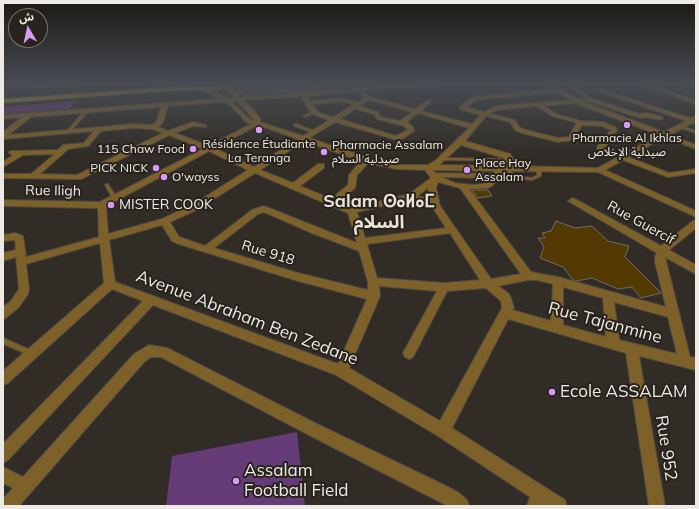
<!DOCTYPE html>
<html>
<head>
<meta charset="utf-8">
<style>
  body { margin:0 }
  #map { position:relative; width:699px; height:509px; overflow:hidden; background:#312d26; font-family:Mulish,"Noto Sans Arabic",sans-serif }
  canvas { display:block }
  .frame { position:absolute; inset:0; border:4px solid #edeae5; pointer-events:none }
  .north { position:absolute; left:8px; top:8px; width:40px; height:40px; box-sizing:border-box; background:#28231c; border:1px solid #77736c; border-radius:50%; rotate:351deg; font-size:11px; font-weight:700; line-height:16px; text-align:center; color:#edeae5 }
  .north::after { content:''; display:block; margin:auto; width:14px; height:18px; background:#d99af7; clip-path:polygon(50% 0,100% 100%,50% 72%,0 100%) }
</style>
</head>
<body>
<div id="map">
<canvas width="699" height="509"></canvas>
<div class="frame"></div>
<div class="north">ش</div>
</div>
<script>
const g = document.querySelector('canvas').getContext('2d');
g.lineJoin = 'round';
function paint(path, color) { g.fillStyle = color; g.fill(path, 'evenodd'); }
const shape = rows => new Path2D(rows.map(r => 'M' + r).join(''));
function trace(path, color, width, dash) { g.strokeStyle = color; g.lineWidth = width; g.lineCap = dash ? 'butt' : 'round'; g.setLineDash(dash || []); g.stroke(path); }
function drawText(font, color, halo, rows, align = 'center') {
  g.font = font + ' Mulish,"Noto Sans Arabic","Noto Sans Tifinagh",sans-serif'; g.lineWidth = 4; g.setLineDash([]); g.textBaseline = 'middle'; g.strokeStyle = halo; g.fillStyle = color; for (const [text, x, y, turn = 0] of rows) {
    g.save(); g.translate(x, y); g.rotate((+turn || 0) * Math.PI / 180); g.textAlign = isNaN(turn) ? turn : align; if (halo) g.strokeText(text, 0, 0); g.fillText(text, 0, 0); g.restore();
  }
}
paint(shape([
  [3,83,108,83,3,90],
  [273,83,428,83,242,98,241,86],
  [75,101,69,109,3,114,3,107],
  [297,432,305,506,166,506,172,456]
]), '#653b78');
const building = shape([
  [472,190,488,190,492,196,477,198,472,190],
  [556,221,575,228,592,226,608,241,629,246,625,257,661,293,641,298,632,287,618,289,592,278,576,281,573,280,563,267,540,258,544,247,538,238,545,238,542,233,551,231,556,221]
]);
paint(building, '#533a02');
trace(building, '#716c63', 1);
const service = shape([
  [215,83,218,83,221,87,246,92,362,83,380,83,246,94,219,89,215,83],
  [683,83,686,83,682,87,680,87,680,85,683,83],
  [86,109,89,110,70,132,68,132,68,130,86,109],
  [313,111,316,112,306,117,303,116,313,111],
  [294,124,296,124,317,132,314,133,294,126,294,124],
  [680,126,682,126,696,131,696,133,680,128,680,126],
  [441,158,510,159,512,160,510,161,442,160,441,160,441,158],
  [506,168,508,168,516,176,532,178,537,175,537,170,539,169,541,170,541,176,532,180,515,178,514,178,506,170,506,168],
  [106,184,108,184,117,198,117,199,113,199,105,185,106,184],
  [3,338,33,351,34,353,33,355,31,356,29,355,3,344,3,338]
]);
const minor = shape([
  [422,83,452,83,308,96,310,101,343,98,358,102,365,98,361,93,364,91,370,97,415,109,428,100,431,102,421,111,472,124,481,115,462,110,459,107,473,97,553,89,546,83,552,83,577,99,586,99,571,87,571,85,573,84,593,99,640,114,647,113,662,117,663,118,660,120,647,117,640,118,591,102,584,102,664,132,686,121,595,90,600,89,690,118,696,116,696,124,692,123,670,135,696,145,696,149,665,137,628,157,669,173,696,169,696,173,668,177,623,160,605,170,696,211,696,217,598,172,503,171,493,185,488,188,469,189,531,272,558,277,666,307,655,262,655,256,657,253,568,201,572,198,575,199,661,246,693,221,696,220,696,228,669,250,696,265,696,274,665,257,690,357,696,358,696,370,639,356,665,506,649,506,626,353,508,319,452,428,565,500,567,506,527,506,530,497,438,436,336,375,153,305,8,460,3,463,3,444,143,301,112,289,8,383,3,385,3,371,104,283,100,243,26,264,29,289,28,294,19,307,7,317,3,319,3,307,11,301,19,289,16,257,3,261,3,253,16,250,15,240,3,241,3,235,15,233,23,236,26,257,99,237,98,208,3,206,3,200,100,202,203,149,169,135,81,179,3,178,3,174,31,174,55,154,23,155,3,167,3,162,13,155,9,153,10,151,58,150,63,145,84,143,94,131,3,139,3,132,22,117,3,119,3,115,218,99,204,90,203,89,206,87,226,98,235,98,224,86,227,84,241,97,422,83],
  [557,92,570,100,496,106,484,112,466,107,477,100,557,92],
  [302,96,308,109,315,115,329,120,303,136,260,122,260,118,244,100,302,96],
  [369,100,412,112,400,121,381,117,378,112,359,106,369,100],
  [231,101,238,101,254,120,250,120,231,101],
  [224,102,231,106,246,122,251,124,209,146,175,133,193,126,206,127,206,125,193,122,168,131,158,127,163,122,168,106,224,102],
  [343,102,354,104,334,117,319,113,312,104,343,102],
  [575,103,659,135,598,168,515,166,514,160,510,154,465,141,486,116,510,122,515,130,522,133,558,142,573,140,582,125,602,126,611,130,597,147,598,149,604,149,617,130,615,127,603,122,581,121,556,114,544,106,575,103],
  [537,106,552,116,575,122,576,124,569,137,558,138,526,130,520,128,515,120,490,114,497,110,537,106],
  [161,107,157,121,152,125,134,124,8,135,31,117,161,107],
  [355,109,374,114,377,119,404,126,408,130,396,136,340,119,355,109],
  [418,113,469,128,436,160,428,165,396,165,378,161,309,138,335,122,394,139,402,139,414,131,413,127,407,122,418,113],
  [258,125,298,139,254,167,214,148,258,125],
  [134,128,152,129,163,133,77,175,40,174,68,149,88,146,101,131,134,128],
  [304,141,361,161,349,175,348,185,331,199,300,186,324,168,324,164,318,164,293,183,260,170,304,141],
  [461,145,504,158,507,166,439,165,461,145],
  [209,151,248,170,192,205,162,219,108,234,106,206,209,151],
  [368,163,396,169,425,170,431,178,412,192,405,195,353,208,338,202,355,188,357,175,368,163],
  [433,170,495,171,493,174,435,173,433,170],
  [255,173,348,213,357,243,264,206,252,210,205,246,179,237,170,222,198,209,255,173],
  [440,177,489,178,483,184,473,185,455,183,440,177],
  [438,182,460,188,521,274,491,279,440,206,436,188,438,182],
  [428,188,430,199,417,196,428,188],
  [408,200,426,203,433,208,446,228,365,238,357,212,408,200],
  [264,212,312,233,359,251,368,282,368,290,298,273,214,248,258,214,264,212],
  [162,225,172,241,179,244,298,281,367,299,338,364,115,282,109,240,162,225],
  [450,233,480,280,444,283,377,278,367,244,450,233],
  [528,280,537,280,553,284,551,321,512,310,514,308,511,298,508,293,498,286,528,280],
  [379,286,437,291,403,353,405,357,409,359,413,357,447,291,486,288,501,301,502,308,440,421,349,368,380,296,379,286],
  [563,287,603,298,606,337,563,325,563,287],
  [614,302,668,317,677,354,619,340,614,302],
  [635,83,644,83,696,100,696,104,635,83],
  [149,345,167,348,317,424,442,484,459,493,467,500,469,506,448,506,307,434,161,357,151,357,144,362,19,506,3,506,3,499,13,488,3,483,3,467,23,477,134,354,149,345]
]);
const primary = shape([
  [226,83,243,83,214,91,183,90,3,103,3,99,183,86,214,87,226,83]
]);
trace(service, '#4f4b45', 2);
trace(minor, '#4f4b45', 2);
trace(primary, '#4f4b45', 2);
paint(service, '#7e6129');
paint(minor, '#7e6129');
paint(primary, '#c59533');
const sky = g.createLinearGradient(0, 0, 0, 155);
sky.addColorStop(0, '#1b1915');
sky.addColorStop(0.54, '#484c52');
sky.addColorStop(1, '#484c5200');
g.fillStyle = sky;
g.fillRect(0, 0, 699, 155);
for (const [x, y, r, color] of [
  [627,125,4,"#d99af7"],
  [259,130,4,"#d99af7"],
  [193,149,4,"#d99af7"],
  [324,152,4,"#d99af7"],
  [156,168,4,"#d99af7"],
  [467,170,4,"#d99af7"],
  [164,177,4,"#d99af7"],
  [111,205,4,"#d99af7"],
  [552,392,4,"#d99af7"],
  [236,481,4,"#d99af7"]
]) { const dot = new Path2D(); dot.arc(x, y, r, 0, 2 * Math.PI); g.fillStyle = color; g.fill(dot); trace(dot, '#28231c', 1.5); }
drawText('12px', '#edeae5', '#28231c', [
  ["Pharmacie Al Ikhlas",627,138,"center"],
  ["صيدلية الإخلاص",627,152,"center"],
  ["Résidence Étudiante",259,144,"center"],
  ["La Teranga",259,158,"center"],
  ["Pharmacie Assalam",332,145],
  ["صيدلية السلام",332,159],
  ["115 Chaw Food",185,149,"right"],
  ["Place Hay",475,163],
  ["Assalam",475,177],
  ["PICK NICK",148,168,"right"],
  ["O'wayss",172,177]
], 'left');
drawText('14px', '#edeae5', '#28231c', [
  ["Rue Iligh",53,191,1],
  ["Rue Guercif",641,223,29],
  ["Rue 918",268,253,17]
]);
drawText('14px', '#edeae5', '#28231c', [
  ["MISTER COOK",119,205]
], 'left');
drawText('17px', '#edeae5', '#28231c', [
  ["Avenue Abraham Ben Zedane",247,318,21],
  ["Rue Tajanmine",605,323,15],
  ["Rue 952",666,448,81]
]);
drawText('17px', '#edeae5', '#28231c', [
  ["Ecole ASSALAM",560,392],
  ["Assalam",244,471],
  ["Football Field",244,491]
], 'left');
drawText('bold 18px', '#e9e3d9', '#28231c', [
  ["Salam ⵙⴰⵍⴰⵎ",379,202],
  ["السلام",379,223]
]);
</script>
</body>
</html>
